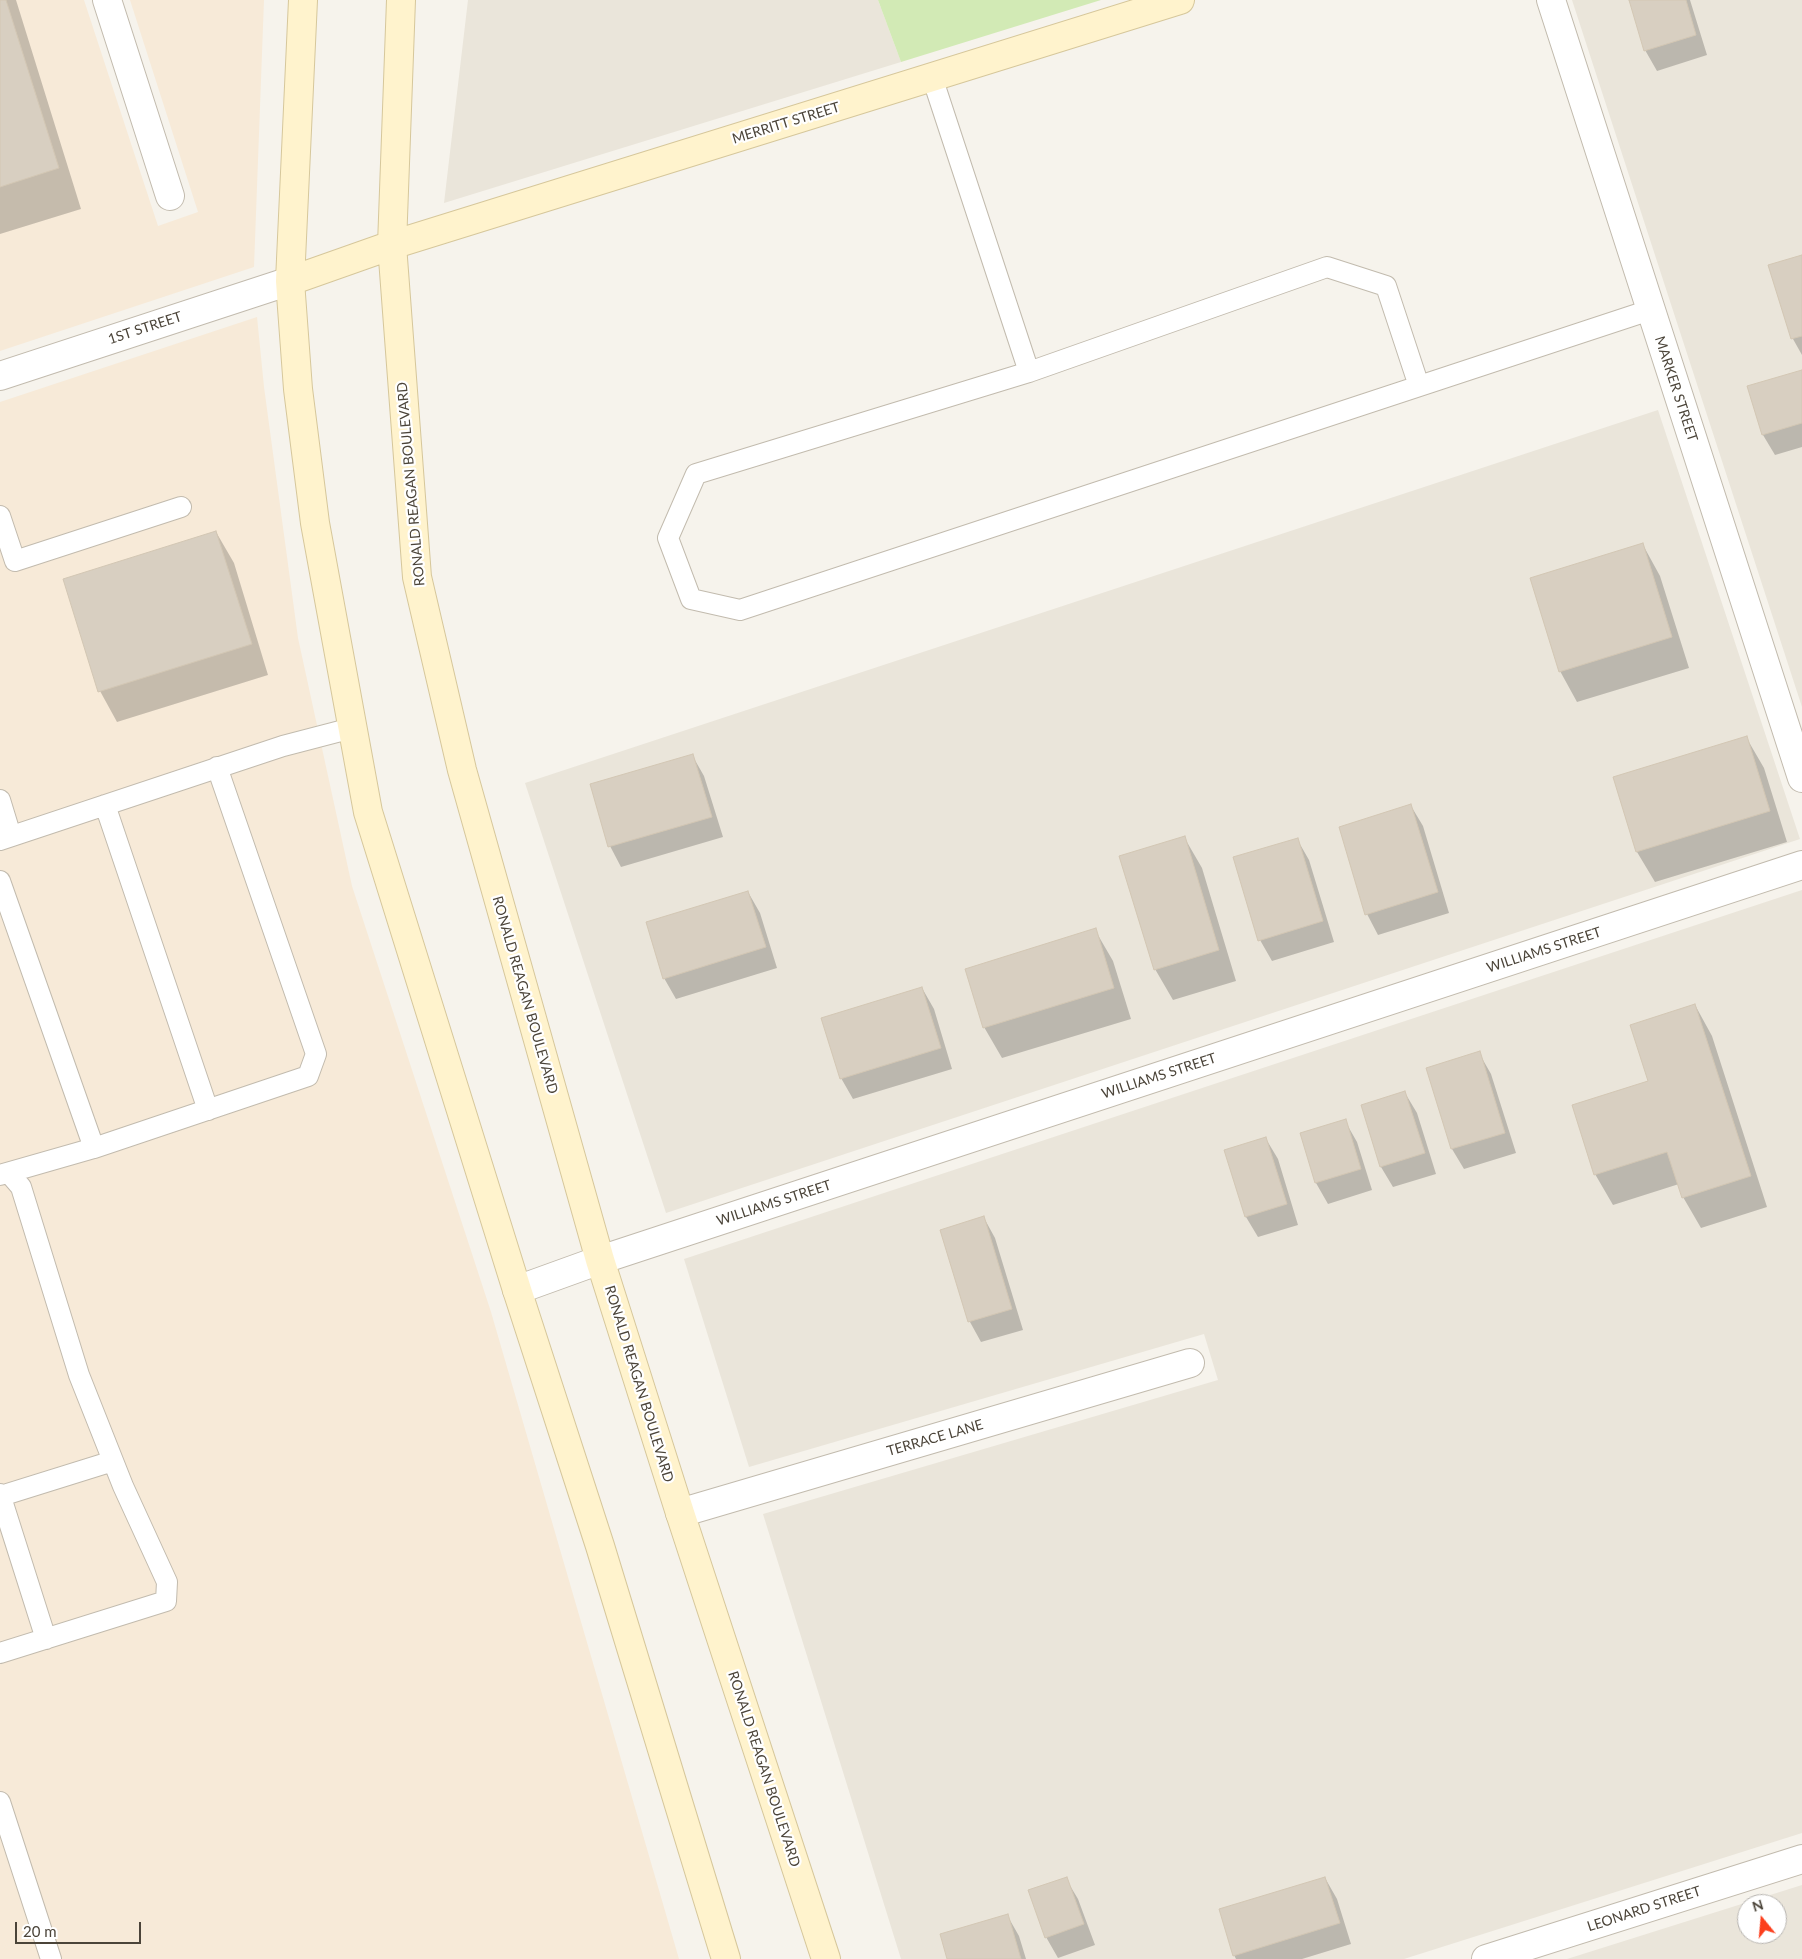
<!DOCTYPE html>
<html>
<head>
<meta charset="utf-8">
<style>
  body { margin:0 }
  #map { position:relative; width:1802px; height:1959px; overflow:hidden; background:#f6f3ec; font-family:Lato,sans-serif }
  canvas { display:block }
  .north { position:absolute; left:1737px; top:1894px; width:50px; height:50px; box-sizing:border-box; background:#fff; border:1px solid #b7b4b0; border-radius:50%; rotate:343deg; font-size:14px; font-weight:700; line-height:20px; text-align:center; color:#4b4439 }
  .north::after { content:''; display:block; margin:auto; width:18px; height:22px; background:#fc3f1d; clip-path:polygon(50% 0,100% 100%,50% 72%,0 100%) }
  .scale { position:absolute; left:15px; top:1922px; width:126px; height:22px; box-sizing:border-box; border:2px solid #4b4439; border-top:0; padding-left:6px; font-size:15px; line-height:18px; white-space:nowrap; color:#4b4439; -webkit-text-stroke:4px #fff; paint-order:stroke }
</style>
</head>
<body>
<div id="map">
<canvas width="1802" height="1959"></canvas>
<div class="north">N</div>
<div class="scale">20 m</div>
</div>
<script>
const g = document.querySelector('canvas').getContext('2d');
g.lineJoin = 'round';
function paint(path, color) { g.fillStyle = color; g.fill(path, 'evenodd'); }
const shape = rows => new Path2D(rows.map(r => 'M' + r).join(''));
function trace(path, color, width, dash) { g.strokeStyle = color; g.lineWidth = width; g.lineCap = dash ? 'butt' : 'round'; g.setLineDash(dash || []); g.stroke(path); }
function drawText(font, color, halo, rows, align = 'center') {
  g.font = font + ' Lato,sans-serif'; g.lineWidth = 4.5; g.setLineDash([]); g.textBaseline = 'middle'; g.strokeStyle = halo; g.fillStyle = color; for (const [text, x, y, turn = 0] of rows) {
    g.save(); g.translate(x, y); g.rotate((+turn || 0) * Math.PI / 180); g.textAlign = isNaN(turn) ? turn : align; if (halo) g.strokeText(text, 0, 0); g.fillText(text, 0, 0); g.restore();
  }
}
paint(shape([
  [468,0,878,0,901,62,444,203],
  [1572,0,1802,0,1802,707],
  [1658,410,1800,839,666,1213,525,783],
  [1802,890,1802,1833,1404,1959,901,1959,763,1514,1218,1380,1204,1334,749,1467,684,1259],
  [1802,1885,1802,1959,1567,1959],
  [1747,1904,1777,1904,1777,1934,1747,1934]
]), '#eae5da');
paint(shape([
  [0,0,84,0,158,226,198,212,130,0,264,0,254,267,0,351],
  [257,317,264,387,298,638,352,886,491,1312,679,1959,0,1959,0,402]
]), '#f7ead8');
paint(shape([
  [878,0,1101,0,901,62]
]), '#d2eab5');
paint(shape([
  [0,0,16,0,81,209,0,234],
  [1630,0,1690,0,1707,55,1657,71,1645,50],
  [1802,256,1802,355,1793,339,1770,266],
  [1802,371,1802,447,1775,455,1763,435],
  [216,532,234,563,268,675,117,722,100,691],
  [1643,545,1660,576,1689,668,1577,702,1560,671],
  [1746,737,1764,768,1787,842,1655,882,1637,852,1615,778],
  [692,755,704,776,723,837,621,867,610,846],
  [1411,806,1423,826,1449,913,1378,935,1367,914],
  [1184,837,1202,868,1236,981,1173,1000,1155,969],
  [1297,839,1309,860,1334,942,1272,961,1260,940],
  [748,892,760,913,777,968,676,999,664,978],
  [1095,930,1113,961,1131,1019,1002,1058,984,1027],
  [922,988,934,1009,952,1069,853,1099,841,1078],
  [1695,1005,1712,1036,1767,1207,1701,1228,1683,1197,1679,1184,1613,1205,1595,1174],
  [1479,1053,1491,1074,1516,1153,1464,1169,1452,1149,1428,1069],
  [1405,1093,1417,1113,1436,1174,1393,1187,1381,1167,1362,1106],
  [1345,1121,1357,1142,1372,1190,1328,1204,1316,1183,1302,1134],
  [1266,1139,1278,1159,1298,1225,1258,1237,1246,1217,1226,1151],
  [984,1218,995,1238,1023,1330,981,1342,970,1322,942,1230],
  [1325,1878,1337,1899,1351,1944,1302,1959,1236,1959,1234,1955],
  [1066,1879,1078,1899,1095,1945,1058,1958,1046,1937],
  [1007,1915,1019,1936,1026,1959,949,1959]
]), '#0003');
const building = shape([
  [0,0,6,0,59,168,0,187,0,0],
  [1629,0,1686,0,1696,35,1644,51,1629,0],
  [1802,255,1802,336,1791,339,1768,265,1802,255],
  [1802,370,1802,423,1762,435,1747,386,1802,370],
  [216,531,252,644,98,692,63,579,216,531],
  [1643,543,1672,637,1559,672,1530,578,1643,543],
  [1747,736,1770,811,1636,852,1613,777,1747,736],
  [693,754,712,817,608,847,590,784,693,754],
  [1411,804,1438,892,1365,915,1339,827,1411,804],
  [1185,836,1219,950,1154,970,1119,856,1185,836],
  [1298,838,1323,921,1258,941,1233,857,1298,838],
  [748,891,766,947,663,979,646,922,748,891],
  [1096,928,1114,988,983,1028,965,969,1096,928],
  [922,987,941,1048,840,1079,821,1018,922,987],
  [1695,1004,1751,1176,1682,1198,1667,1152,1594,1175,1572,1105,1648,1081,1630,1025,1695,1004],
  [1480,1051,1505,1133,1451,1149,1426,1068,1480,1051],
  [1405,1091,1425,1153,1380,1167,1361,1105,1405,1091],
  [1346,1119,1361,1169,1315,1183,1300,1133,1346,1119],
  [1266,1137,1287,1204,1245,1217,1224,1150,1266,1137],
  [984,1216,1012,1309,968,1322,940,1230,984,1216],
  [1067,1877,1084,1924,1045,1938,1028,1890,1067,1877],
  [1325,1877,1340,1923,1233,1956,1219,1909,1325,1877],
  [1008,1914,1021,1959,947,1959,940,1934,1008,1914]
]);
paint(building, '#d8cfc1');
trace(building, '#d3c7b4', 1);
const lane = shape([
  [932,77,1029,372,696,474,668,538,691,599,740,610,1650,310],
  [1029,372,1327,267,1386,286,1419,386],
  [0,516,15,561,181,507],
  [0,800,11,836],
  [105,805,208,1110],
  [0,840,283,746,352,728],
  [0,881,94,1148,308,1076,316,1054,217,767],
  [0,1175,94,1148],
  [0,1494,46,1639],
  [1,1496,113,1461],
  [0,1653,166,1601,167,1582,123,1486,79,1375,21,1187,9,1173],
  [0,1802,51,1959]
]);
const street = shape([
  [107,0,170,196],
  [1551,0,1802,778],
  [0,376,290,281],
  [517,1290,600,1260,1802,865],
  [680,1513,1190,1363],
  [1486,1959,1802,1859]
]);
const secondary = shape([
  [303,0,290,281,298,389,315,523,368,812,517,1290,600,1546,726,1959],
  [401,0,392,245,417,577,462,770,600,1260,680,1513,826,1959],
  [290,281,392,245,1180,0]
]);
trace(lane, '#c2bbae', 22);
trace(street, '#c2bbae', 30);
trace(secondary, '#d6c79b', 30);
trace(lane, '#fff', 20);
trace(street, '#fff', 28);
trace(secondary, '#fff3cd', 28);
drawText('14px', '#4b4439', '#fff', [
  ["MERRITT STREET",786,123,-17],
  ["1ST STREET",145,328,-18],
  ["MARKER STREET",1676,389,72],
  ["RONALD REAGAN BOULEVARD",411,484,-95],
  ["WILLIAMS STREET",1544,950,-18],
  ["RONALD REAGAN BOULEVARD",525,995,74],
  ["WILLIAMS STREET",1159,1076,-18],
  ["WILLIAMS STREET",774,1203,-18],
  ["RONALD REAGAN BOULEVARD",639,1384,73],
  ["TERRACE LANE",935,1438,-16],
  ["RONALD REAGAN BOULEVARD",764,1769,72],
  ["LEONARD STREET",1644,1909,-18]
]);
</script>
</body>
</html>
